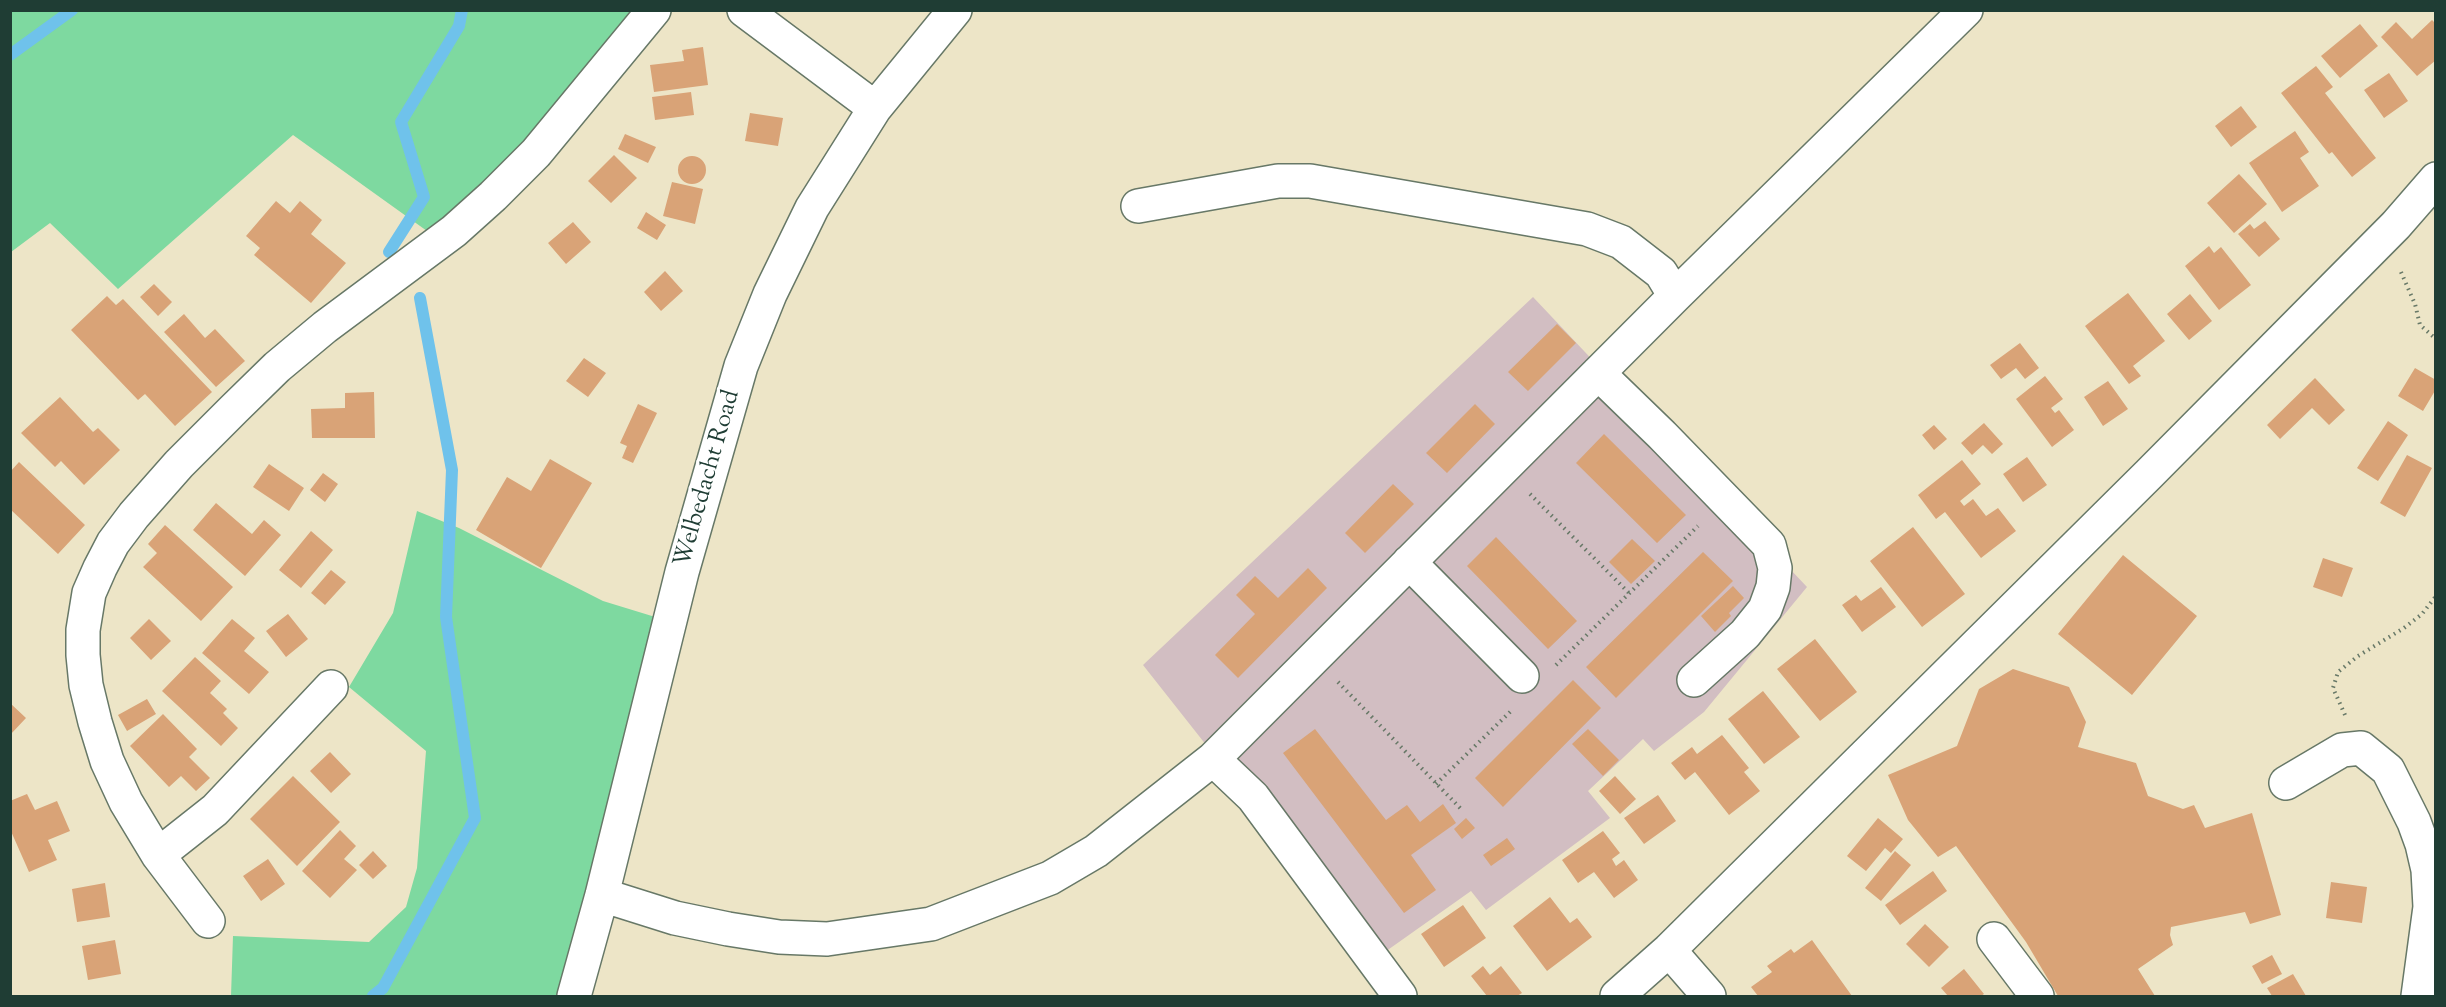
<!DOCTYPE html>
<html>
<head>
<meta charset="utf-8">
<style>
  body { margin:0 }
  #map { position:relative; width:2446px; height:1007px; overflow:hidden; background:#ede5c7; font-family:"Sorts Mill Goudy",serif }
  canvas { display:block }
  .frame { position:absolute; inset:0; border:12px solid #1f3d34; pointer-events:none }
</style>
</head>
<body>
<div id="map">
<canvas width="2446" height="1007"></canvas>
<div class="frame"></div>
</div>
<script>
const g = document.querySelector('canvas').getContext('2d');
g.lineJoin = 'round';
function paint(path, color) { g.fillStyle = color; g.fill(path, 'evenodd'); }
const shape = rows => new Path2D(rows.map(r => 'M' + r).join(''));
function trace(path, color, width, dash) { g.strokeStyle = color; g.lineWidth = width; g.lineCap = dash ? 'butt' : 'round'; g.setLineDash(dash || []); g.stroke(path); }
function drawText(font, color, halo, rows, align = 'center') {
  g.font = font + ' "Sorts Mill Goudy",serif'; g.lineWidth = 6; g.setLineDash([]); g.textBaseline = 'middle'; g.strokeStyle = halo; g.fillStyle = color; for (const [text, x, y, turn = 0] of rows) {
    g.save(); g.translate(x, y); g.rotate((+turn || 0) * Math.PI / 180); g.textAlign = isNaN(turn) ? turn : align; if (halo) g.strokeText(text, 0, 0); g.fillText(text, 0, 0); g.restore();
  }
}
paint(shape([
  [1533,297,1807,587,1704,712,1654,751,1643,739,1588,791,1610,818,1486,910,1471,891,1375,959,1143,665]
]), '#d2bec2');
paint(shape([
  [11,11,648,11,587,82,434,236,293,135,118,289,50,223,11,252],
  [417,511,459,528,603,601,665,620,566,996,231,996,233,936,369,942,406,907,417,868,426,751,349,687,393,613]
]), '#7ed9a0');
trace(shape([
  [10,55,72,10],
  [389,252,424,197,401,122,459,26,462,10],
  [373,996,383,988,475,818,446,617,452,470,420,298]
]), '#6fc2eb', 12);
paint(shape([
  [2432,20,2436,24,2436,60,2417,76,2381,37,2396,22,2412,39],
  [2360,24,2378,46,2340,78,2321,56],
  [703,47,708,85,654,92,650,65,684,61,682,50],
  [2316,66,2333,87,2325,93,2376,158,2352,177,2332,152,2329,154,2281,93],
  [2389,73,2408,101,2384,118,2364,90],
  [691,92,694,115,655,120,652,97],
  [2241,106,2257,127,2231,147,2215,126],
  [750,113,783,118,778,146,745,141],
  [2295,131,2309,152,2300,158,2319,186,2282,212,2249,163],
  [625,134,656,147,648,163,618,149],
  [614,155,637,178,611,203,588,181],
  '678 170a14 14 0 1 1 28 0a14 14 0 1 1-28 0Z',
  [2239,174,2267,204,2234,233,2207,203],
  [672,182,703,189,695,224,663,216],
  [276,201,290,213,300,201,322,220,311,234,346,263,311,303,254,255,260,248,246,236],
  [646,212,666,225,657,240,637,228],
  [2265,221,2280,239,2259,257,2238,234,2250,224,2254,229],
  [573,222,591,242,566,264,548,243],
  [2209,246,2214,253,2221,247,2251,285,2219,310,2185,266],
  [665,271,683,291,661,311,644,292],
  [154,284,172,302,158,316,140,297],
  [2128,293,2165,341,2133,366,2141,376,2129,384,2085,326],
  [2190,294,2212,321,2189,340,2167,314],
  [107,296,116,305,123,299,212,392,175,426,145,394,138,400,71,330],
  [184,314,205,338,215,329,245,361,216,387,164,332],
  [1557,324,1576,343,1528,391,1508,372],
  [2020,343,2039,368,2025,379,2016,368,2001,379,1990,365],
  [584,358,606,373,588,397,566,381],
  [2415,368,2436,380,2436,389,2423,411,2398,396],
  [2045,376,2063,399,2051,408,2055,413,2059,410,2074,430,2052,447,2016,399],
  [2315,378,2345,410,2329,425,2312,408,2280,439,2267,425],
  [2108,381,2128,409,2103,426,2084,397],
  [374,392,375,438,312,438,311,409,345,408,345,393],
  [60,397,93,432,98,428,120,450,84,485,61,461,55,467,21,433],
  [638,404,657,413,633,463,622,458,627,446,620,443],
  [1475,404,1495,424,1447,473,1426,453],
  [2388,421,2408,435,2378,481,2357,468],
  [1984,423,2003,444,1992,454,1983,445,1972,455,1961,443],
  [1934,425,1947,439,1934,450,1922,435],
  [1604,434,1686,515,1657,543,1576,463],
  [2407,455,2432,468,2405,517,2380,503],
  [2027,457,2047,485,2023,502,2003,474],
  [550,459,592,483,541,568,476,530,507,477,531,491],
  [1962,460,1981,484,1960,501,1964,506,1973,499,1986,516,1998,508,2016,531,1981,558,1945,512,1936,519,1918,495],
  [19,462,85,525,58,554,10,509,10,472],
  [269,464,304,488,289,511,253,487],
  [323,473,338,484,325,502,310,490],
  [1393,484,1414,504,1365,553,1345,533],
  [216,503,252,534,264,520,281,535,245,576,193,530],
  [165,525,233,587,201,621,143,567,157,553,148,544],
  [1913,527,1965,594,1922,627,1870,561],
  [311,531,333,550,301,588,279,570],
  [1496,537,1577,621,1548,649,1467,566],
  [1632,539,1655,561,1631,584,1609,562],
  [1703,552,1733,581,1616,698,1586,667],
  [2123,555,2197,616,2132,695,2058,634],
  [2323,558,2353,568,2342,597,2313,587],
  [1308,568,1327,588,1238,678,1215,655,1255,614,1236,595,1255,576,1278,598],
  [331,570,346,582,325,605,311,593],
  [1733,586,1744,598,1729,613,1731,616,1715,632,1701,616],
  [1881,587,1896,607,1862,632,1842,605,1856,595,1861,601],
  [288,614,308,639,286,657,266,631],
  [149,619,171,641,151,660,130,638],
  [232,619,255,638,244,651,269,672,249,694,202,653],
  [1815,639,1857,692,1820,721,1777,669],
  [195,657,221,681,210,693,227,709,223,713,238,728,221,746,162,691],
  [2013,669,2069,687,2086,722,2078,747,2136,763,2148,796,2183,809,2194,805,2205,828,2252,813,2281,915,2250,924,2245,912,2171,927,2170,935,2173,945,2138,969,2155,996,2058,996,2026,942,1956,846,1938,857,1908,820,1888,775,1957,746,1979,689],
  [1573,680,1601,708,1503,807,1475,778],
  [1763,691,1800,737,1764,764,1728,719],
  [147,699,156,714,127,731,118,715],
  [10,703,26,718,10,735],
  [163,714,197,749,189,757,210,778,196,791,181,776,169,787,130,746],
  [1315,729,1386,820,1407,805,1420,822,1443,804,1456,823,1411,855,1436,890,1404,913,1283,753],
  [1588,729,1619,760,1603,776,1572,744],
  [1722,735,1749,768,1744,772,1760,791,1729,815,1695,772,1685,780,1671,763,1692,747,1697,754],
  [330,752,351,774,331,793,310,771],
  [293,776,340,822,297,866,250,819],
  [1615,776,1636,799,1620,814,1599,791],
  [27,794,35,810,57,801,70,831,48,840,57,860,29,872,10,829,10,801],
  [1658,795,1676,821,1644,844,1624,818],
  [1466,818,1475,828,1462,839,1454,829],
  [1878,818,1903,839,1891,853,1885,848,1866,871,1847,856],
  [340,830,356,846,344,859,357,870,330,898,302,871],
  [1603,831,1620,853,1612,859,1616,866,1624,860,1638,880,1614,898,1594,872,1578,883,1562,860],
  [1507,838,1515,849,1491,866,1483,855],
  [373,851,387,866,373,879,359,865],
  [1895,851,1911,865,1881,901,1865,888],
  [268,859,285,884,261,901,243,876],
  [1933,871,1947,891,1900,925,1885,905],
  [2331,882,2367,887,2362,923,2326,918],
  [105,883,110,917,77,922,72,889],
  [1550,897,1570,923,1577,918,1592,937,1547,971,1513,926],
  [1463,905,1486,938,1444,967,1421,934],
  [1925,924,1949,947,1929,967,1906,944],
  [115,940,121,974,88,980,82,946],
  [1812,940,1852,996,1758,996,1751,987,1772,972,1767,966,1791,949,1794,953],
  [2272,955,2282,974,2262,984,2252,966],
  [1483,966,1490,975,1501,966,1522,993,1517,996,1487,996,1471,976],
  [1964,969,1984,994,1981,996,1948,996,1941,988],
  [2293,974,2306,996,2272,996,2267,988]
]), '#d9a377');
const minor = shape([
  [744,10,875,108],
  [1138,206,1278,181,1310,181,1587,229,1621,242,1661,273,1675,296],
  [1598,373,1662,435,1769,545,1775,568,1773,587,1765,609,1745,634,1694,680],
  [1409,562,1522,676],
  [1213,759,1253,797,1400,996],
  [2286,783,2342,750,2361,748,2388,770,2414,822,2422,844,2428,870,2430,907,2418,996],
  [158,855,215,810,331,687],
  [602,895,675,918,728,929,779,937,827,939,931,924,1050,878,1096,851,1213,759,1675,296,1966,10],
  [208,921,158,855,126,802,107,761,95,722,86,685,83,655,83,630,89,593,100,568,113,543,134,515,179,464,234,409,277,367,325,327,454,231,493,196,536,153,654,10],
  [1994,939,2037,996],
  [1669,950,1709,996],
  [574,996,602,895,682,572,741,366,770,294,812,208,875,108,955,10],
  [1617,996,1669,950,2149,474,2396,225,2436,179]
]);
trace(minor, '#677867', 36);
trace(shape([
  [2401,272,2415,304,2420,325,2436,339],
  [1530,494,1629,593],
  [1556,665,1698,526],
  [1338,682,1463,811],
  [2345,715,2333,688,2338,672,2358,656,2404,628,2422,614,2436,596],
  [1436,784,1511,711]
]), '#677867', 4, [1.5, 4.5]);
trace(minor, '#fff', 33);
drawText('24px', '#1f3d34', '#fff', [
  ["Welbedacht Road",709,479,-74]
]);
</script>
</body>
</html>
